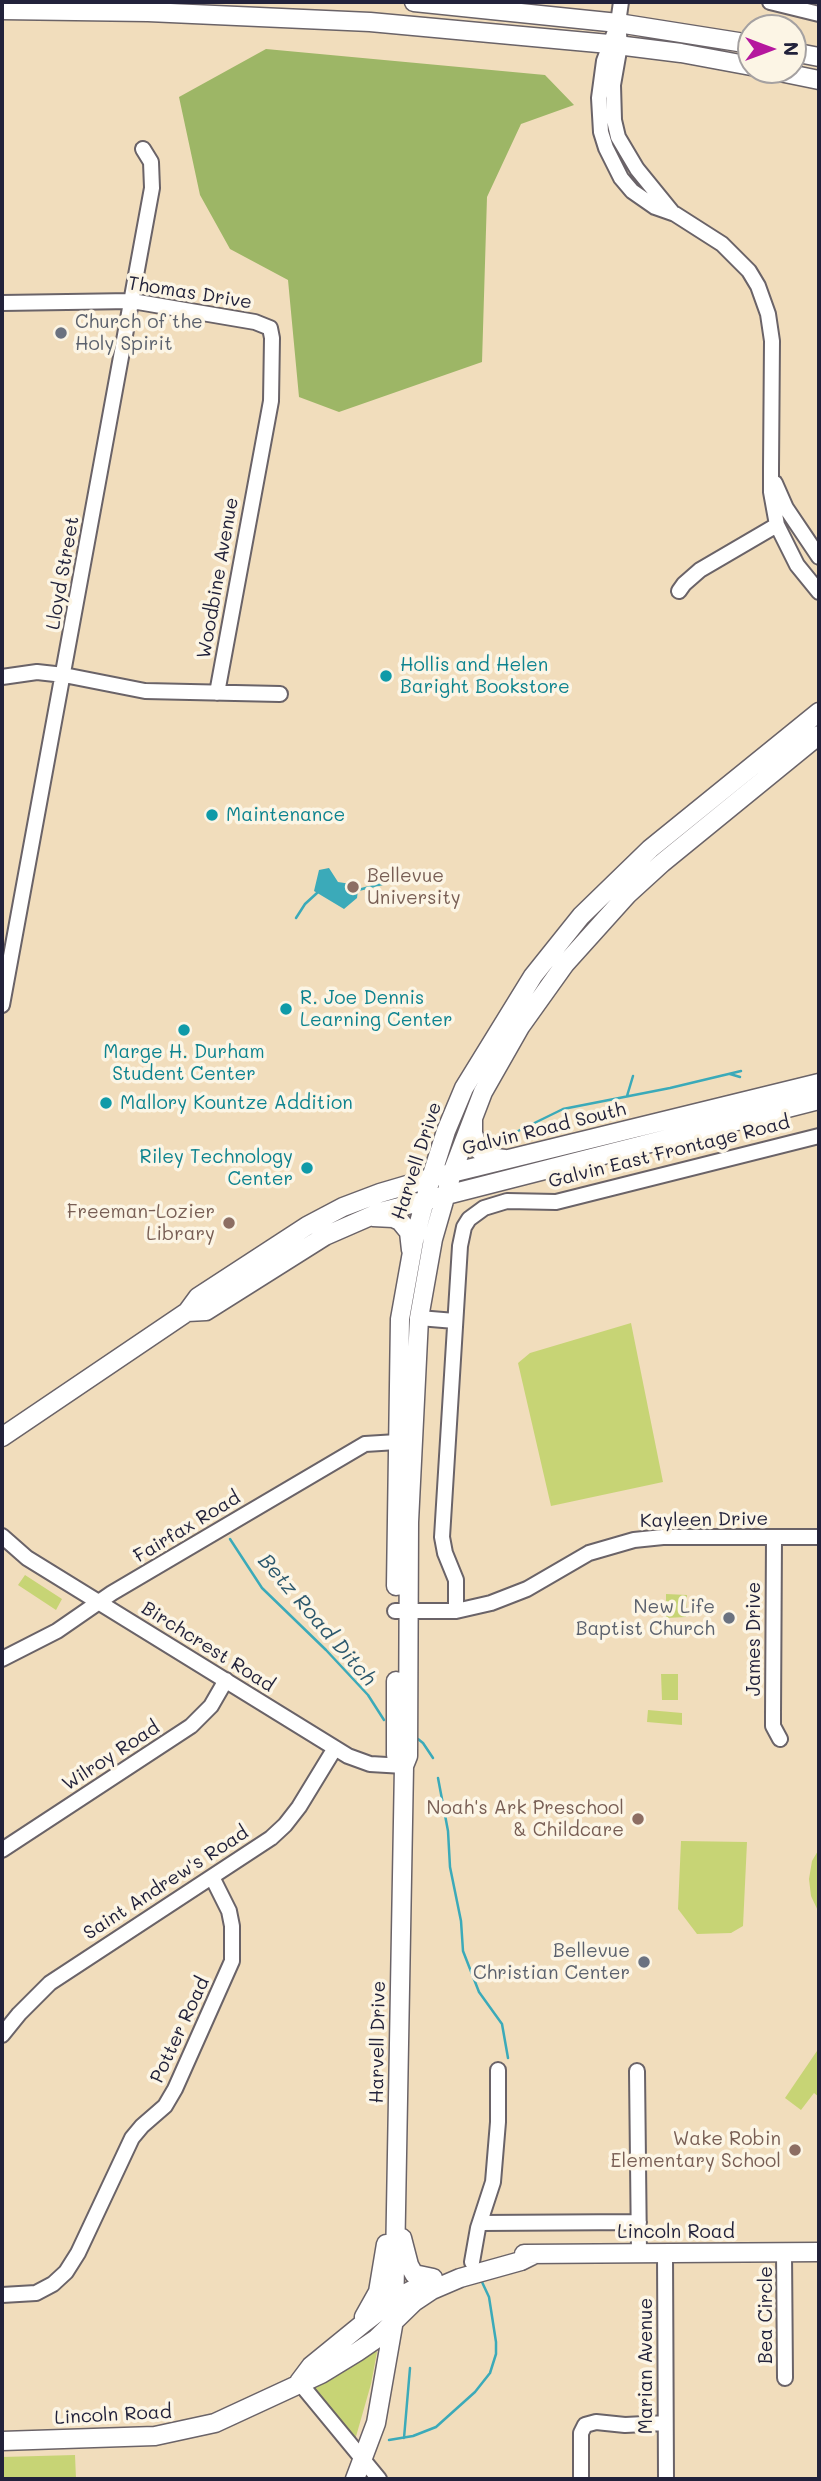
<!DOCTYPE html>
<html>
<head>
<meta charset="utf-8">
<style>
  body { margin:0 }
  #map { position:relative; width:821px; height:2481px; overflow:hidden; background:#f1ddbc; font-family:Mali,sans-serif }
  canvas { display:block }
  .frame { position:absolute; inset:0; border:4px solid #22223b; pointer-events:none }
  .north { position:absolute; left:737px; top:14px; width:70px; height:70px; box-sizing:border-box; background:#fcf5e5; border:2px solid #a5a1a1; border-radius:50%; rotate:90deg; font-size:19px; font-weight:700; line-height:28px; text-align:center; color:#22223b }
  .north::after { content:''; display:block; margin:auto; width:24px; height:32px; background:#b5179e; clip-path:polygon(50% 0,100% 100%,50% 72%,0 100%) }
</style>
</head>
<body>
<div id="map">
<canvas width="821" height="2481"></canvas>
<div class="frame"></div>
<div class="north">N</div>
</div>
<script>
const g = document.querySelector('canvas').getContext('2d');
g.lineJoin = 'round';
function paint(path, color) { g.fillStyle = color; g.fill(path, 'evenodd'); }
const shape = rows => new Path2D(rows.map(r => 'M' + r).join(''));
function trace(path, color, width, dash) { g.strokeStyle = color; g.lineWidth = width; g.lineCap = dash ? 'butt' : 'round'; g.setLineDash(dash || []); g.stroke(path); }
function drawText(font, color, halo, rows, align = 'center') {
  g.font = font + ' Mali,sans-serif'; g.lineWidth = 7; g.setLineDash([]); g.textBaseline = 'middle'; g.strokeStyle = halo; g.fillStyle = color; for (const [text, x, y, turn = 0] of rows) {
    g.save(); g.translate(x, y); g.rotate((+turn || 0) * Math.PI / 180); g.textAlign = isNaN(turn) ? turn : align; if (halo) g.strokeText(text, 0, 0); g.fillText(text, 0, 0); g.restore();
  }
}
paint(shape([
  [631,1323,663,1482,551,1506,518,1363,530,1353],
  [25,1575,62,1599,56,1610,18,1585],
  [666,1594,687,1595,686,1617,666,1618],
  [661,1674,678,1674,678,1700,662,1700],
  [648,1710,682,1713,682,1725,647,1722],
  [681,1841,747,1842,743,1926,731,1933,697,1934,678,1909],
  [819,1849,819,1913,811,1896,809,1879,812,1861],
  [819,2048,819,2097,814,2093,801,2110,785,2098],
  [375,2350,377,2352,371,2384,355,2440,315,2390,314,2385],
  [75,2455,76,2479,2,2479,2,2457]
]), '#c7d475');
paint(shape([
  [266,49,545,75,574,105,521,124,487,197,482,362,339,412,299,397,288,280,230,249,200,195,179,97]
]), '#9db666');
paint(shape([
  [329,868,338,882,351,884,358,890,357,898,344,909,314,891,319,870]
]), '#3baab9');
trace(shape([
  [358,890,386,883],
  [296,918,305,904,317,893],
  [730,1074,740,1077],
  [627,1096,633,1076],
  [507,1134,514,1133,563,1109,670,1088,741,1071],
  [230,1539,262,1588,326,1650,368,1695,384,1720],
  [418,1739,423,1743,433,1758],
  [438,1778,448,1831,450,1867,461,1921,463,1951,479,1992,502,2024,508,2058],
  [404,2438,410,2368],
  [389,2440,413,2436,436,2427,475,2392,490,2373,496,2354,496,2342,489,2297,482,2282]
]), '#3baab9', 2.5);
const minor = shape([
  [621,2,618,23,620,45,613,85,614,120,618,137,637,169,672,212],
  [770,2,819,14],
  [618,23,604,61,599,98,601,132,606,148,621,178,632,191,655,207,675,214,722,244,749,271,758,286,768,314,772,341,771,468,771,492,777,525,797,565,819,592],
  [2,303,132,301,255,322,270,328,272,338,271,401,217,693],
  [775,483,786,508,819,557],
  [679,591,684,584,700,570,777,525],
  [2,677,37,672,64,675,145,691,280,694],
  [2,1005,152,188,151,162,143,149],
  [419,1318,455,1321],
  [2,1536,27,1558,348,1756,370,1764,404,1766],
  [774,1538,773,1716,773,1726,780,1739],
  [395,1611,456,1611,491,1603,527,1589,589,1553,634,1540,663,1537,819,1537],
  [456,1611,456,1580,445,1553,442,1537,460,1246,464,1227,469,1219,484,1208,507,1201,556,1202,819,1136],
  [2,1659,57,1631,112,1593,365,1444,397,1442],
  [2,1850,191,1726,211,1706,226,1680],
  [2,2035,19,2014,50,1983,271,1838,285,1825,299,1807,335,1748],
  [637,2071,639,2253],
  [480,2223,639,2222],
  [784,2252,785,2378],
  [665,2253,666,2479],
  [472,2262,478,2228,493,2182,498,2122,498,2070],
  [2,2295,36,2293,53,2284,66,2272,78,2253,132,2138,142,2126,165,2106,175,2089,232,1961,232,1926,229,1911,212,1877],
  [299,2382,379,2479],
  [581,2479,581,2433,585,2425,596,2422,625,2425,665,2423]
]);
const major = shape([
  [414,2,618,23,751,44],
  [2,10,148,12,370,22,609,44,681,53,751,66],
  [793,52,819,57],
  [770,70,819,80],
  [473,1120,473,1133,478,1149,487,1157,505,1159],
  [373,1217,393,1218,400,1221,409,1232,411,1250],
  [187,1312,206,1311,325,1236,380,1212,819,1100],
  [2,1437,187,1312,198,1297,307,1226,343,1207,380,1193,431,1178,819,1083],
  [396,1586,400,1319,414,1241,431,1178,446,1131,464,1088,533,976,581,916,650,849,819,712],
  [396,1681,396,1755,404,1766],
  [402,2238,409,2265,414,2274,433,2278],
  [524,2254,819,2252],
  [364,2317,378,2292,386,2244],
  [299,2382,311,2366,365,2322,395,2299,431,2280],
  [2,2441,155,2436,215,2423,321,2374,357,2352,376,2339,414,2302,432,2290,460,2278,521,2261,533,2255],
  [355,2479,376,2423,394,2320,404,1766,408,1756,409,1522,419,1318,433,1239,452,1173,483,1092,520,1027,565,964,628,894,662,863,819,735]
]);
trace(minor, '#6a6368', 18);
trace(major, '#6a6368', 21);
trace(minor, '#fff', 14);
trace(major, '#fff', 18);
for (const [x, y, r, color] of [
  [61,333,7,"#6b7280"],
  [386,676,7,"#0f9aa8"],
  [212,815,7,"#0f9aa8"],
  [353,887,7,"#8d6e63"],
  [286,1009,7,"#0f9aa8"],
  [184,1030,7,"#0f9aa8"],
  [106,1103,7,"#0f9aa8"],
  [307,1168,7,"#0f9aa8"],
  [229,1223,7,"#8d6e63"],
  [729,1618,7,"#6b7280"],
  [638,1819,7,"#8d6e63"],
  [644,1962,7,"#6b7280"],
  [795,2150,7,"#8d6e63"]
]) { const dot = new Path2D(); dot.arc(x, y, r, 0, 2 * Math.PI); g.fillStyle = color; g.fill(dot); trace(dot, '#fcf5e5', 2.5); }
drawText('19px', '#22223b', '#fcf5e5', [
  ["Thomas Drive",190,293,9],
  ["Lloyd Street",63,573,-80],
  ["Woodbine Avenue",218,578,-80],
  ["Galvin Road South",544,1129,-14],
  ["Galvin East Frontage Road",669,1152,-14],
  ["Harvell Drive",417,1161,-72],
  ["Kayleen Drive",704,1520,-1],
  ["Fairfax Road",187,1527,-31],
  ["James Drive",754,1639,-90],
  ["Birchcrest Road",208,1647,32],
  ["Wilroy Road",111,1756,-33],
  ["Saint Andrew's Road",166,1883,-33],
  ["Potter Road",180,2030,-65],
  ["Harvell Drive",378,2042,-89],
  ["Lincoln Road",676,2232],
  ["Bea Circle",766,2315,-90],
  ["Marian Avenue",646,2366,-90],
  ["Lincoln Road",113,2415,-3]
]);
drawText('19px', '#5b616d', '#fcf5e5', [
  ["Church of the",75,322,"left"],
  ["Holy Spirit",75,344,"left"],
  ["New Life",715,1607],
  ["Baptist Church",715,1629],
  ["Bellevue",630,1951],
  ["Christian Center",630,1973]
], 'right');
drawText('19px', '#0d838f', '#fcf5e5', [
  ["Hollis and Helen",400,665],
  ["Baright Bookstore",400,687],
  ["Maintenance",226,815],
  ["R. Joe Dennis",300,998],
  ["Learning Center",300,1020],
  ["Marge H. Durham",184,1052,"center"],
  ["Student Center",184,1074,"center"],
  ["Mallory Kountze Addition",120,1103],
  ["Riley Technology",293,1157,"right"],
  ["Center",293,1179,"right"]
], 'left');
drawText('19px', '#785e54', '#fcf5e5', [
  ["Bellevue",367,876,"left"],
  ["University",367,898,"left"],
  ["Freeman-Lozier",215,1212],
  ["Library",215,1234],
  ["Noah's Ark Preschool",624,1808],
  ["& Childcare",624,1830],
  ["Wake Robin",781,2139],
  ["Elementary School",781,2161]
], 'right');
drawText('italic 21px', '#2c586d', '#fcf5e5', [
  ["Betz Road Ditch",317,1620,49]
]);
</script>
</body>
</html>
